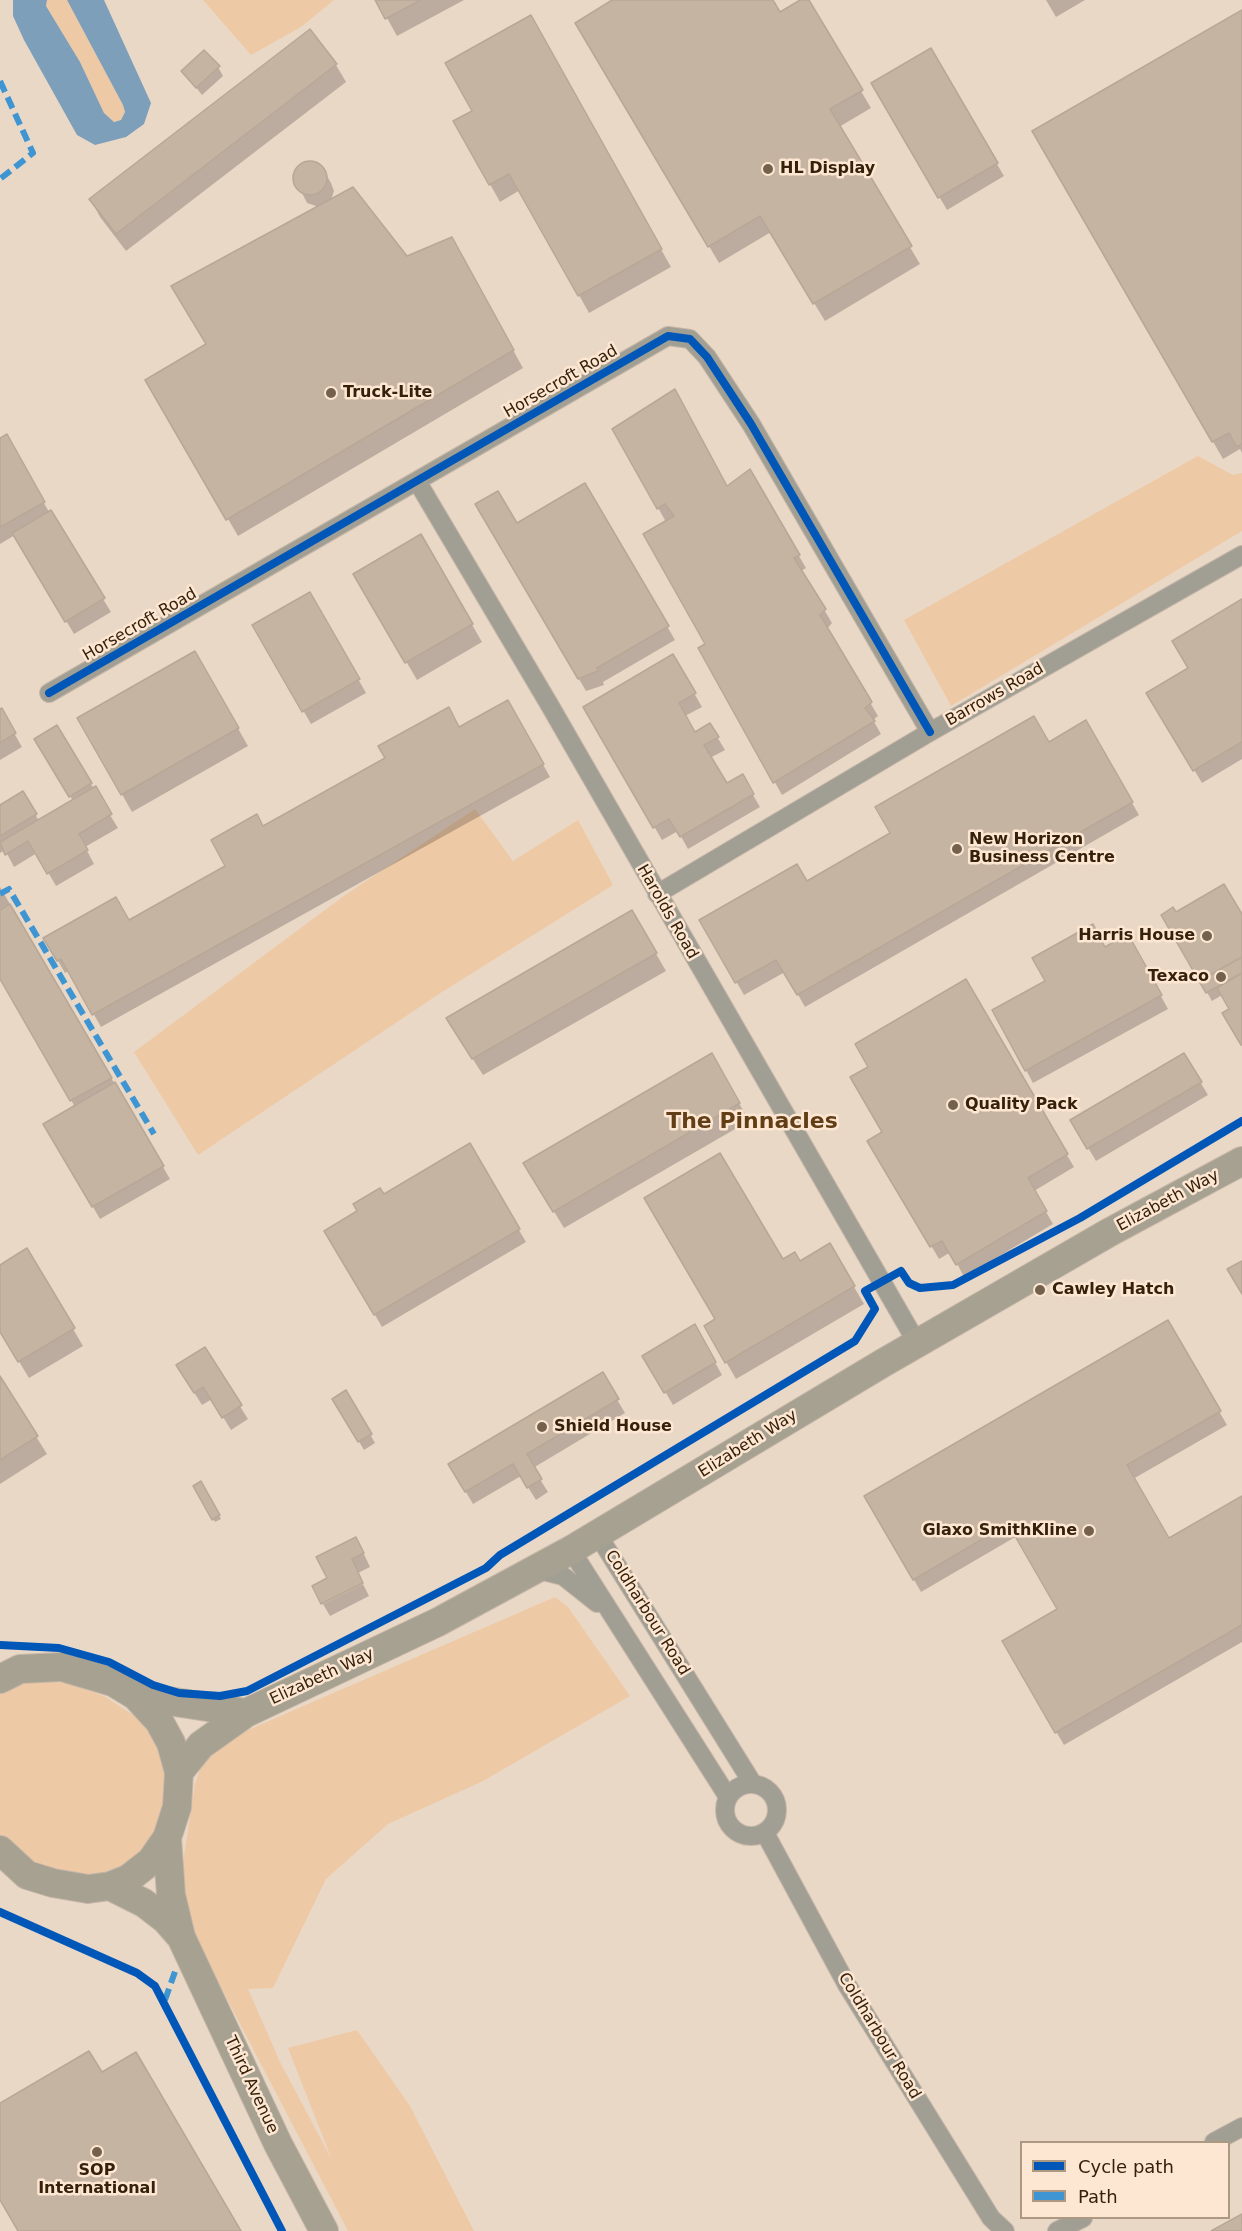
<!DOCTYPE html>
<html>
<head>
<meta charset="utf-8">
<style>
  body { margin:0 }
  #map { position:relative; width:1242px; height:2231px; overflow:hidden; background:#ead8c7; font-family:"DejaVu Sans",sans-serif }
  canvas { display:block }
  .legend { position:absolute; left:1020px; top:2141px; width:210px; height:78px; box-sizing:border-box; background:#fde7d2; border:2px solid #ad9882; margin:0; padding:8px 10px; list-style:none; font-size:18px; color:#35210b }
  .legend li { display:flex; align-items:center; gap:12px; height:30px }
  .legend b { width:30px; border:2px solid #ad9882 }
</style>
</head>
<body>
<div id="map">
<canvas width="1242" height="2231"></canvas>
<ul class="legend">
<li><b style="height:8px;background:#0057b8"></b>Cycle path</li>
<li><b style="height:8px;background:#3e95d2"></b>Path</li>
</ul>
</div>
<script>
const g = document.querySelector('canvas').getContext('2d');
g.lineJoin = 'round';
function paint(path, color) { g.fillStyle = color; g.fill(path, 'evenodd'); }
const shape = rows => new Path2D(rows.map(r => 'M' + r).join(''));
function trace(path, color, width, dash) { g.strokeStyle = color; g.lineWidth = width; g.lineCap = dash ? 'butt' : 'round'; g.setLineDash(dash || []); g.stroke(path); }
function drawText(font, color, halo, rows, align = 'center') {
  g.font = font + ' "DejaVu Sans",sans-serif'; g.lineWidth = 5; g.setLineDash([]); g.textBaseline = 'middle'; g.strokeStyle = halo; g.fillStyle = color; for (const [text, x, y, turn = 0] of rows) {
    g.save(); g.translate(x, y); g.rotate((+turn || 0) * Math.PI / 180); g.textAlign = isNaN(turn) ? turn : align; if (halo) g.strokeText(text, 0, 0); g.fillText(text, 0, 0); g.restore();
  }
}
paint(shape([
  [47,0,67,0,123,105,125,112,121,120,114,122,104,113,80,62,46,6],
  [203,0,334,0,301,27,251,55],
  [1198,456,1233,475,1242,473,1242,531,951,706,904,620],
  [475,809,513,861,578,820,613,885,442,992,198,1155,134,1052,345,895],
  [555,1597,568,1607,630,1696,483,1781,388,1824,326,1879,273,1988,248,1989,280,2062,332,2160,288,2048,357,2030,410,2106,474,2231,348,2231,200,1947,181,1904,183,1863,195,1784,204,1757,225,1740],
  [48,1681,71,1684,104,1696,141,1720,162,1752,167,1776,163,1805,152,1841,139,1858,101,1878,48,1873,0,1837,0,1694,26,1682]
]), '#eec9a5');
paint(shape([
  [13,0,47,0,46,6,80,62,104,113,114,122,121,120,125,112,123,105,67,0,104,0,151,103,144,124,126,137,95,145,77,135,24,40,13,16]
]), '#7e9fba');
paint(shape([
  [377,0,464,0,397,36],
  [615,0,771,0,779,14,807,0,871,108,839,127,920,264,825,321,771,232,719,263,577,23],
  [1046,0,1085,0,1056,17],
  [1242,12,1242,453,1240,449,1223,459,1034,131],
  [530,17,671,267,589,313,520,190,500,202,455,122,474,111],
  [930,50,1004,176,947,210,873,83],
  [336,65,346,82,126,251,100,217,91,200],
  [218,67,223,76,202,95,183,71],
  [312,163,323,169,331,183,334,191,331,200,406,258,461,256,523,368,238,536,147,380,207,344,319,207,307,203,295,179,300,167],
  [614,429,727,488,749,471,806,568,801,571,832,623,827,629,878,716,873,720,881,734,782,795,700,648,707,644,666,522],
  [6,436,49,512,111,612,74,634,15,535,0,544,0,440],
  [585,485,675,640,603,682,604,685,586,691,477,505,516,525],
  [421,536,482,642,417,680,355,574],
  [310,594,366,693,311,724,254,625],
  [1242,600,1242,759,1202,783,1148,693,1189,668],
  [195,653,248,746,132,812,79,718],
  [673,656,702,707,685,716,695,734,710,725,725,750,710,758,726,785,742,776,760,807,688,849,678,831,662,840,585,708],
  [508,702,550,777,101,1027,69,971,65,973,45,938,128,922,227,867,263,828],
  [1,710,22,747,0,760,0,711],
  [1086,722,1139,815,805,1007,785,972,744,995,701,921,806,883],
  [56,727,118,828,85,847,94,864,56,886,37,853,14,867,5,850,0,853,0,806,23,793,39,821,73,801,36,739],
  [0,887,170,1179,100,1219,45,1124,75,1107,0,976],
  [632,912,666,971,483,1075,458,1036],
  [1175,914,1242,917,1242,1043,1231,1009,1222,995,1212,1001,1163,915],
  [1105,948,1135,949,1168,1009,1033,1083,994,1011],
  [965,981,1074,1167,1034,1191,1053,1224,964,1277,951,1252,939,1259,869,1141,884,1132,870,1067],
  [712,1055,749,1121,564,1228,535,1180],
  [1184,1055,1208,1095,1096,1161,1072,1121],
  [469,1145,526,1242,382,1327,326,1231],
  [830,1246,864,1304,736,1379,706,1327,783,1262,800,1263],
  [27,1250,83,1346,29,1378,0,1330,0,1266],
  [1167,1322,1227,1425,1133,1479,1168,1540,1242,1497,1242,1642,1064,1745,1004,1642,1059,1610,1017,1536,921,1592,866,1496],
  [695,1326,722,1375,673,1405,645,1357],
  [204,1349,248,1419,231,1430,212,1399,202,1405,185,1378],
  [602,1374,625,1413,533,1468,548,1492,536,1500,521,1476,473,1504,450,1465],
  [0,1379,47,1454,0,1484],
  [346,1392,375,1443,364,1450,334,1399],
  [201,1484,221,1519,215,1522,195,1487],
  [363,1552,370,1567,358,1573,329,1579,318,1558],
  [363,1584,369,1596,330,1616,323,1604]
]), '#0003');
const building = shape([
  [375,0,421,0,385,19,375,0],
  [612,0,773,0,780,12,800,0,809,0,863,90,830,109,912,246,813,304,760,216,708,247,575,23,612,0],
  [1242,10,1242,444,1237,447,1229,433,1212,442,1032,131,1242,10],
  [531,15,662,249,578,296,509,174,489,185,453,121,472,111,445,63,531,15],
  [310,29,337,64,116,234,89,199,310,29],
  [931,48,998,163,938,198,871,83,931,48],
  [204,50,220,66,196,88,181,71,204,50],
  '293 178a17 17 0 1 1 34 0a17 17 0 1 1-34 0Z',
  [353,187,407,256,452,237,514,350,226,520,145,380,206,344,171,286,353,187],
  [675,389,727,486,750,469,800,555,794,558,826,609,820,615,872,702,865,708,875,721,773,783,698,648,705,644,643,534,674,516,665,504,657,509,612,429,675,389],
  [7,434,45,502,0,527,0,438,7,434],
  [585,483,669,626,597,668,598,671,578,679,475,504,498,491,517,523,585,483],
  [51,510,105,598,65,622,12,533,51,510],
  [421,534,473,624,405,663,353,574,421,534],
  [310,592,360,679,302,712,252,625,310,592],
  [1242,599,1242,742,1193,771,1146,693,1188,668,1172,641,1242,599],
  [195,651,239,728,121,795,77,718,195,651],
  [673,654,696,693,679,703,695,732,710,723,719,737,704,745,727,783,743,774,754,794,680,837,669,819,653,828,583,707,673,654],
  [508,700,544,764,92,1015,61,959,57,961,43,938,116,897,129,920,225,866,211,840,257,814,263,826,385,758,378,746,449,707,459,727,508,700],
  [2,708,16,733,0,743,0,709,2,708],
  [1034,716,1049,742,1086,720,1133,802,797,995,776,960,735,983,699,920,797,864,807,881,890,833,875,807,1034,716],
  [57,725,92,783,69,797,34,739,57,725],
  [96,786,112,814,79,834,88,850,47,874,28,841,5,855,0,842,96,786],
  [23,791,37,814,0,836,0,805,23,791],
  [1224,884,1242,914,1242,957,1199,981,1161,915,1173,907,1176,912,1224,884],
  [10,904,112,1078,70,1101,0,979,0,910,10,904],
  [632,910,657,953,472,1059,446,1018,632,910],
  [1093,924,1105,947,1128,934,1162,995,1025,1071,992,1010,1045,981,1032,958,1093,924],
  [1242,957,1242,973,1206,993,1199,981,1242,957],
  [1242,973,1242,1045,1241,1045,1222,1013,1229,1009,1217,988,1242,973],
  [966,979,1068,1154,1028,1178,1047,1211,956,1265,942,1241,930,1247,867,1141,882,1132,850,1077,868,1067,855,1044,966,979],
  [712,1053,740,1103,553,1212,523,1163,712,1053],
  [1184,1053,1202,1082,1087,1149,1070,1120,1184,1053],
  [115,1082,164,1166,92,1207,43,1124,115,1082],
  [470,1143,520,1229,374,1315,324,1231,357,1211,353,1204,380,1188,384,1194,470,1143],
  [720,1153,783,1259,795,1252,800,1261,830,1243,855,1286,725,1363,704,1326,715,1319,644,1198,720,1153],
  [27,1248,75,1328,18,1362,0,1332,0,1265,27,1248],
  [1242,1261,1242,1294,1227,1269,1242,1261],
  [1168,1320,1221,1411,1127,1465,1169,1538,1242,1496,1242,1625,1055,1733,1002,1641,1057,1609,1008,1524,913,1580,864,1496,1168,1320],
  [695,1324,716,1362,664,1393,642,1356,695,1324],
  [205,1347,242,1405,222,1418,203,1387,194,1393,176,1365,205,1347],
  [603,1372,619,1399,527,1454,542,1479,527,1488,513,1464,465,1492,448,1464,603,1372],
  [0,1376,38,1436,0,1460,0,1376],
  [346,1390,372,1434,358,1442,332,1399,346,1390],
  [201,1481,220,1515,212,1520,193,1486,201,1481],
  [356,1537,364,1553,352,1559,363,1583,321,1604,312,1586,327,1578,316,1557,356,1537],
  [89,2051,102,2072,136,2052,241,2231,18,2231,0,2200,0,2103,89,2051],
  [1242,2214,1242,2231,1211,2231,1242,2214]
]);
paint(building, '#c6b4a2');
trace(building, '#b8a796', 1.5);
const minor = shape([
  [417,481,549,704,917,1343],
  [49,693,668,336,690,339,707,357,751,424,930,732],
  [657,894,930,732,1242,555],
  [598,1535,753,1784],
  [571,1550,728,1797],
  [535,1569,563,1576,597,1603],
  '725 1810a26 26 0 1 1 52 0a26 26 0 1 1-52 0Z',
  [765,1833,847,1985,991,2218,1005,2231],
  [1214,2142,1242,2127],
  [1057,2231,1083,2218]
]);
const primary = shape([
  [0,1679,20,1669,62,1667,113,1682,136,1696,159,1721,171,1743,179,1772,177,1807,167,1838,151,1861,128,1879,110,1886,88,1889,53,1883,27,1875,0,1850],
  [136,1696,246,1713],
  [179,1772,201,1745,246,1713,438,1622,571,1550,883,1363,1110,1232,1242,1161],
  [167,1838,171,1895,181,1937,278,2144,324,2231],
  [110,1886,144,1903,166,1920,181,1937]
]);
trace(minor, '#c7b7a8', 20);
trace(primary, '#c7b7a8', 30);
trace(minor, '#a19f94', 18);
trace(primary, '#a6a191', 28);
trace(shape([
  [0,81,33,153,0,179],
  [0,894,9,889,154,1134],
  [165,2000,177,1966]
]), '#3e95d2', 6, [12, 6]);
trace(shape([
  [49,693,668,336,690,339,707,357,751,424,930,732],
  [0,1645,59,1648,109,1662,153,1685,179,1693,220,1696,247,1691,486,1568,500,1555,855,1341,875,1309,865,1291,901,1271,909,1283,920,1288,953,1285,1080,1218,1242,1121],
  [0,1912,137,1973,155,1986,282,2231]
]), '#0057b8', 8);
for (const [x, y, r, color] of [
  [768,169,6,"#74614d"],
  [331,393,6,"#74614d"],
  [957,849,6,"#74614d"],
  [1207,936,6,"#74614d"],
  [1221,977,6,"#74614d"],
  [953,1105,6,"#74614d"],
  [1040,1290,6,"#74614d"],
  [542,1427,6,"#74614d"],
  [1089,1531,6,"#74614d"],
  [97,2152,6,"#74614d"]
]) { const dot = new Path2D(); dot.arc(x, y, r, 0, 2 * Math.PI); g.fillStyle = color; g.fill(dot); trace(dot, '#fde7d2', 2); }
drawText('bold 16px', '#35210b', '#fde7d2', [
  ["HL Display",780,169],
  ["Truck-Lite",343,393],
  ["New Horizon",969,840],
  ["Business Centre",969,858],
  ["Harris House",1195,936,"right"],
  ["Texaco",1209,977,"right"],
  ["Quality Pack",965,1105],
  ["Cawley Hatch",1052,1290],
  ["Shield House",554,1427],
  ["Glaxo SmithKline",1077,1531,"right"],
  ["SOP",97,2171,"center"],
  ["International",97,2189,"center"]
], 'left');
drawText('16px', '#35210b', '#fde7d2', [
  ["Horsecroft Road",561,382,-30],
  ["Horsecroft Road",140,625,-30],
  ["Barrows Road",995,695,-30],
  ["Harolds Road",667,912,60],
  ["Elizabeth Way",1168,1201,-28],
  ["Elizabeth Way",748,1444,-32],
  ["Coldharbour Road",647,1613,58],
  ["Elizabeth Way",322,1677,-25],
  ["Coldharbour Road",879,2036,59],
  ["Third Avenue",251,2085,65]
]);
drawText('bold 22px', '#623e16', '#fde7d2', [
  ["The Pinnacles",752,1122]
]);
</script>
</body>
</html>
